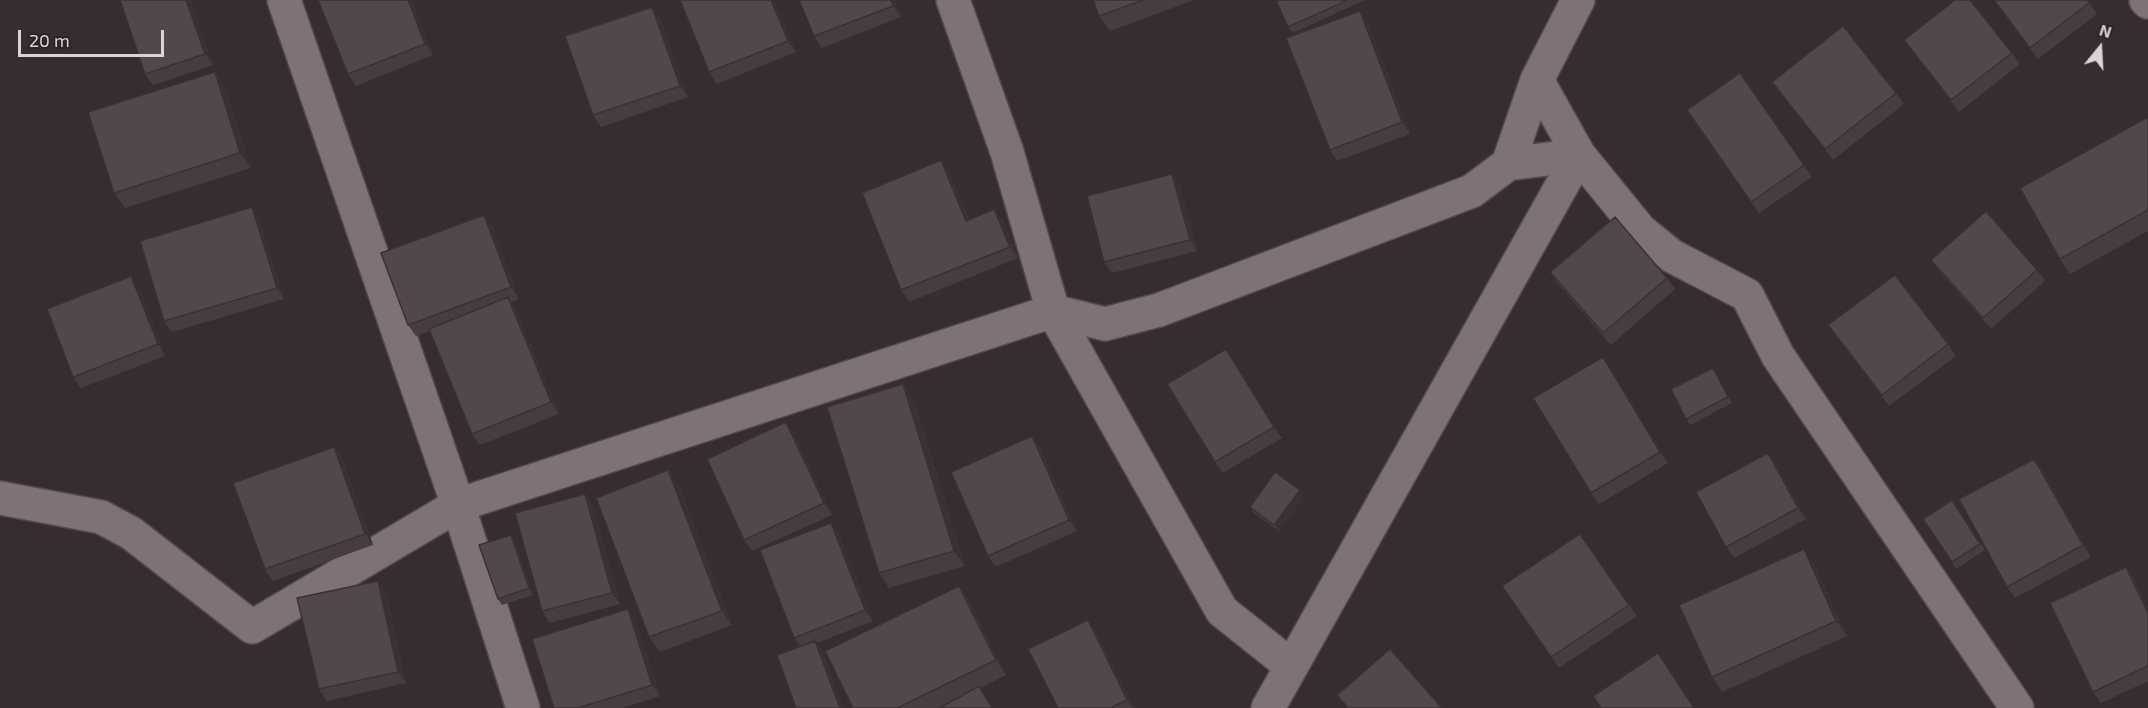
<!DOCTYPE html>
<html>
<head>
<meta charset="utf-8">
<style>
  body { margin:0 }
  #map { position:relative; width:2148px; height:708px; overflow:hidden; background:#362d31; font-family:"Exo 2",sans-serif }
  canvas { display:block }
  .north { position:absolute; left:2070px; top:18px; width:60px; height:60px; -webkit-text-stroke:4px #2c2327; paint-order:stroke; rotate:18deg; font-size:16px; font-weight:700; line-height:24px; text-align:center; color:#dbd4d7 }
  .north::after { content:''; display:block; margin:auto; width:21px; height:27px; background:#dbd4d7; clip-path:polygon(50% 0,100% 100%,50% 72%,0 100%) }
  .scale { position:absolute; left:18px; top:30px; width:146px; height:27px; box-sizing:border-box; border:3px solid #dbd4d7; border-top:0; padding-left:8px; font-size:18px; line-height:21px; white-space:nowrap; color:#dbd4d7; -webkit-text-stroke:4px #2c2327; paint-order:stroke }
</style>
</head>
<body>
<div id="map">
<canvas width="2148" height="708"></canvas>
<div class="north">N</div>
<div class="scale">20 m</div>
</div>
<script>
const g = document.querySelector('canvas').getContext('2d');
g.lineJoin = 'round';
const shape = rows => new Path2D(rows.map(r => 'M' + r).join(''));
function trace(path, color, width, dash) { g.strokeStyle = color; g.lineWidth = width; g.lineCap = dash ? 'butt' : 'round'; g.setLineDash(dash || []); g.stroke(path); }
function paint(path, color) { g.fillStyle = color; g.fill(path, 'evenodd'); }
const minor = shape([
  [284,0,458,505,523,708],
  [953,0,1007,152,1053,311,1222,611,1290,665],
  [2146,0,2148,2],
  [1537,80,1579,155,1640,230,1672,256,1747,295,1778,356,2017,708],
  [1508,164,1579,155],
  [0,498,101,517,131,533,252,627,458,505,1053,311,1105,324,1159,310,1472,191,1508,164,1537,80,1578,0],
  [1268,708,1579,155]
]);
trace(minor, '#524a4e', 36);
trace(minor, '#7e7277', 33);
paint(shape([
  [191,0,213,65,153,85,145,74],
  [318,0,411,0,433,55,356,86,348,74],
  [774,0,796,52,717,84,709,72],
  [895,0,901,17,822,48,814,36],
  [1093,0,1194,0,1110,31,1099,16],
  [1276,0,1365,0,1293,33,1288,27],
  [1993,0,2087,0,2097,14,2038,59],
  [652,7,660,18,688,97,601,127,593,115],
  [1368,22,1410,134,1337,161,1330,150],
  [1904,40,2012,53,2020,64,1959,112],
  [1740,73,1812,177,1759,213,1687,110],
  [1772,82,1896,93,1904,104,1833,160],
  [225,87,251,168,125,208,114,193],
  [2148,117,2148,231,2070,274,2060,259],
  [949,172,969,219,994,209,1002,220,1018,258,909,302,901,290],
  [1180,185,1197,251,1112,273,1104,262],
  [259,219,284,299,172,332,164,321],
  [492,226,519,299,511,302,515,308,559,414,480,445,472,434,430,331,416,336,408,325],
  [1931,260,2037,270,2045,281,1991,329,1939,271],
  [1550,272,1667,278,1675,289,1611,345,1558,284],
  [139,287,165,356,81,388,73,377],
  [1828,325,1948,344,1956,356,1889,406],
  [1226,349,1282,438,1223,473,1215,462],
  [1611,368,1668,463,1599,504,1591,493],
  [1717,374,1732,403,1690,425,1686,419],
  [914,399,965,566,889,588,879,573],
  [786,422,794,434,832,515,752,551,744,540],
  [1032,436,1040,448,1077,531,996,567,988,556],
  [334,447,342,458,373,545,273,581,265,569],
  [2034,459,2042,470,2091,557,2015,598,2007,587],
  [1776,464,1806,519,1734,558,1726,547],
  [668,470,679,485,732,625,660,652,649,637],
  [1304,497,1279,531,1254,513,1250,507],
  [1952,500,1985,550,1956,569,1923,519],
  [593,505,620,604,550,623,542,611],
  [839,534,873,621,817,643,823,652,843,708,796,708,800,646,794,638],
  [1580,534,1637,616,1559,668,1502,586],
  [511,535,515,542,533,595,502,605,498,599],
  [1814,564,1847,636,1722,692,1712,677],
  [2126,567,2134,578,2148,608,2148,681,2101,703,2093,692],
  [959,586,970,601,1006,675,980,688,987,697,955,700,938,708,853,708],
  [386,592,406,683,327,701,319,689],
  [636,620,660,696,623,708,554,708],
  [1088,620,1096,632,1134,708,1058,708]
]), '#473d41');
paint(shape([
  [186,0,191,0,213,65,205,54],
  [408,0,411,0,433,55,425,44],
  [771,0,774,0,796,52,788,41],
  [891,0,895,0,901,17,893,6],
  [652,7,660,18,688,97,680,86],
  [1360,11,1368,22,1410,134,1402,122],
  [215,72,225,87,251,168,240,153],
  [941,160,949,172,974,232,966,221],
  [1172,174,1180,185,1197,251,1190,240],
  [252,207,259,219,284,299,277,288],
  [994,209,1002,220,1018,258,1010,247],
  [484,215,492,226,519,299,511,287],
  [131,276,139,287,165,356,158,344],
  [508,297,515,308,559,414,551,402],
  [1226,349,1234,360,1282,438,1274,427],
  [1603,357,1611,368,1668,463,1660,452],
  [1713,368,1717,374,1732,403,1728,397],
  [903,384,914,399,965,566,954,551],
  [786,422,794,434,832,515,824,503],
  [1032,436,1040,448,1077,531,1069,520],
  [334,447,342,458,373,545,365,534],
  [1768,453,1776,464,1806,519,1798,508],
  [2034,459,2042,470,2091,557,2083,545],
  [668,470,679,485,732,625,722,611],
  [1300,490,1304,497,1279,531,1274,525],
  [585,494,593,505,620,604,612,593],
  [831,523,839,534,873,621,865,610],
  [511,535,515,542,533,595,529,588],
  [1804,549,1814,564,1847,636,1836,621],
  [2126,567,2134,578,2148,608,2148,613],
  [378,581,386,592,406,683,398,672],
  [959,586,970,601,1006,675,996,660],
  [628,609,636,620,660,696,652,685],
  [1088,620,1096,632,1134,708,1127,700],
  [815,641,823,652,843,708,840,708],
  [979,686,987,697,993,708,992,708]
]), '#393235');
const building = shape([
  [120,0,186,0,205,54,145,74,120,0],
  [318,0,408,0,425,44,348,74,318,0],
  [680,0,771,0,788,41,709,72,680,0],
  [799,0,891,0,893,6,814,36,799,0],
  [1093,0,1143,0,1099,16,1093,0],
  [1276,0,1348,0,1288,27,1276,0],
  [1955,0,1970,0,2012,53,1951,100,1904,40,1955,0],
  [1994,0,2087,0,2089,3,2030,48,1994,0],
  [652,7,680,86,593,115,565,36,652,7],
  [1360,11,1402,122,1330,150,1286,38,1360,11],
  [1843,26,1896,93,1825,149,1772,82,1843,26],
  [215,72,240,153,114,193,88,112,215,72],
  [1740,73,1804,165,1751,202,1687,110,1740,73],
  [2148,117,2148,210,2060,259,2020,188,2148,117],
  [941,160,966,221,994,209,1010,247,901,290,862,193,941,160],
  [1172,174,1190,240,1104,262,1087,196,1172,174],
  [252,207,277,288,164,321,140,241,252,207],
  [1986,211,2037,270,1983,318,1931,260,1986,211],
  [484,215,511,287,408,325,381,253,484,215],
  [1615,217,1667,278,1603,333,1550,272,1615,217],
  [1895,275,1948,344,1882,395,1828,325,1895,275],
  [131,276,158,344,73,377,47,309,131,276],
  [508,297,551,402,472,434,429,329,508,297],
  [1226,349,1274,427,1215,462,1167,384,1226,349],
  [1603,357,1660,452,1591,493,1533,398,1603,357],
  [1713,368,1728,397,1686,419,1671,389,1713,368],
  [903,384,954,551,879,573,827,407,903,384],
  [786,422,824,503,744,540,707,459,786,422],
  [1032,436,1069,520,988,556,951,472,1032,436],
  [334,447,365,534,265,569,233,483,334,447],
  [1768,453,1798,508,1726,547,1696,492,1768,453],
  [2034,459,2083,545,2007,587,1959,499,2034,459],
  [668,470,722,611,649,637,596,498,668,470],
  [1275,472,1300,490,1274,525,1250,507,1275,472],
  [585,494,612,593,542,611,515,513,585,494],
  [1952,500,1980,544,1952,562,1923,519,1952,500],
  [831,523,865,610,794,638,760,550,831,523],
  [1580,534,1629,605,1551,657,1502,586,1580,534],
  [511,535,529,588,498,599,479,545,511,535],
  [1804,549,1836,621,1712,677,1679,605,1804,549],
  [2126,567,2148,613,2148,666,2093,692,2050,603,2126,567],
  [378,581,398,672,319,689,297,598,378,581],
  [959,586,996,660,897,708,853,708,825,651,959,586],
  [628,609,652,685,578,708,554,708,532,639,628,609],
  [1088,620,1127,700,1111,708,1058,708,1028,649,1088,620],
  [815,641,840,708,796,708,777,655,815,641],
  [1390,649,1442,708,1348,708,1337,695,1390,649],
  [1658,653,1694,708,1601,708,1593,696,1658,653],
  [979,686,992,708,940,708,979,686]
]);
paint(building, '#52474c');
trace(building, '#393235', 1.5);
</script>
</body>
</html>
